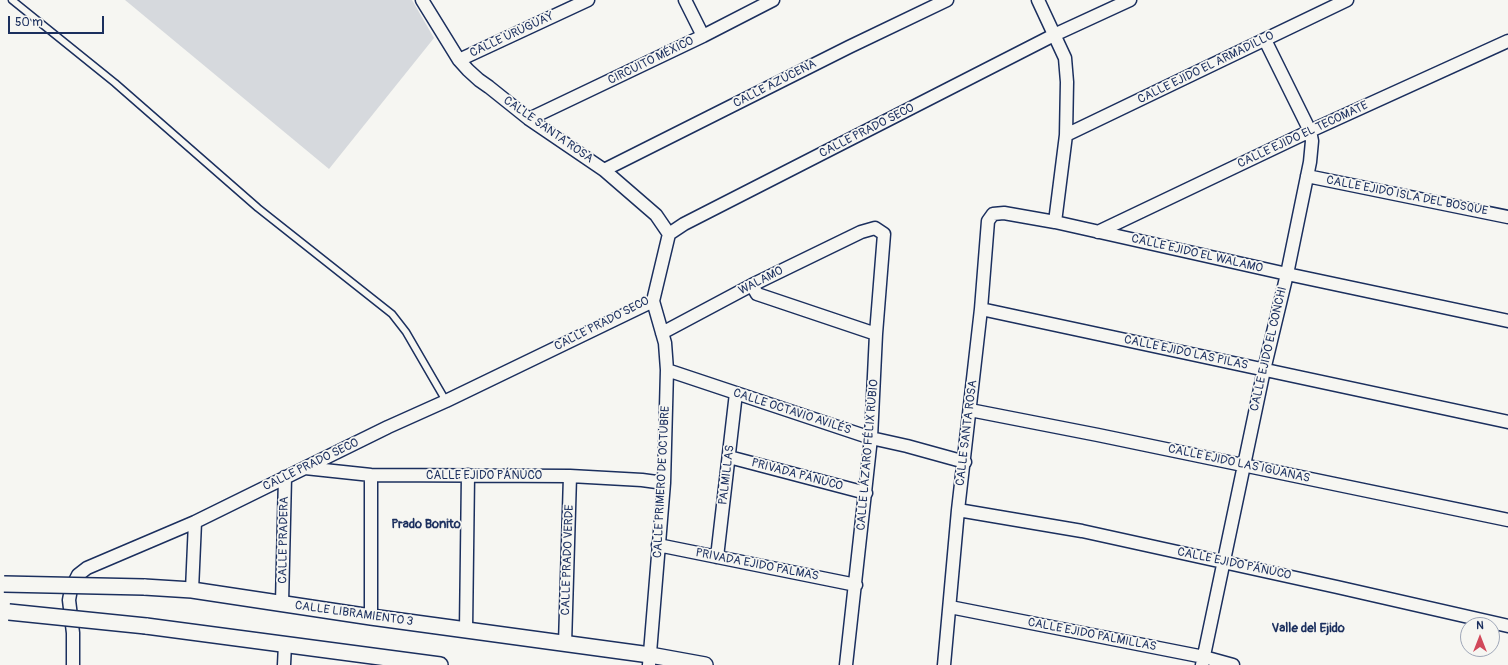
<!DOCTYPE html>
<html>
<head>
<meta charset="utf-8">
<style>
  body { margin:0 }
  #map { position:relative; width:1508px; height:665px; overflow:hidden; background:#f6f6f2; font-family:Pangolin,sans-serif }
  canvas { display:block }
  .north { position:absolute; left:1460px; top:617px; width:40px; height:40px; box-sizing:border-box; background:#f6f6f2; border:1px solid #9ea6b7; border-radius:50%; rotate:0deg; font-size:11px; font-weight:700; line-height:16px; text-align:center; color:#1b2f5e }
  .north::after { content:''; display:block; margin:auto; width:14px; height:18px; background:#d1495b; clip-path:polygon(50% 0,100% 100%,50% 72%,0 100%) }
  .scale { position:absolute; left:8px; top:16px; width:96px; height:18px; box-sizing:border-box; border:2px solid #1b2f5e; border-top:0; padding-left:5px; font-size:12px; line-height:14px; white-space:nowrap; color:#1b2f5e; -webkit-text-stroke:3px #f6f6f2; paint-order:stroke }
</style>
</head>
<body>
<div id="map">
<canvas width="1508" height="665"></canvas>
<div class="north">N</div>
<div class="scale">50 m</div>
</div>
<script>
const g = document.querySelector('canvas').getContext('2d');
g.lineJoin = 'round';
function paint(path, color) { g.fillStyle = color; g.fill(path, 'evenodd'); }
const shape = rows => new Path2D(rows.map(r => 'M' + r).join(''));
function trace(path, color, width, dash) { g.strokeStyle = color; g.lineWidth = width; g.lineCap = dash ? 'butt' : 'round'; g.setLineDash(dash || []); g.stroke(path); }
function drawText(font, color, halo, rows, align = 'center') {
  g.font = font + ' Pangolin,sans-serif'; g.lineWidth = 3.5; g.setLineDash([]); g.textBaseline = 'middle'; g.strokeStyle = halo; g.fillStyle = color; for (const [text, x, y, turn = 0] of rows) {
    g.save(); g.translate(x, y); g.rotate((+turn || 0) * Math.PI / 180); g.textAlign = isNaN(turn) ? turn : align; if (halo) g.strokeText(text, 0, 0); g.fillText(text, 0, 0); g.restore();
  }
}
paint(shape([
  [125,0,412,0,434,38,329,169]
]), '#d6d9dd');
const service = shape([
  [12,0,115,83,258,208,392,314,406,332,446,401]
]);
const minor = shape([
  [422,0,459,60,468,70,479,80,489,87,529,119,604,170,656,215,669,234],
  [685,0,703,36],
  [1038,0,1065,58,1067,82,1066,135,1055,222],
  [459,60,588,0],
  [529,119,703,36,773,0],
  [1066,135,1347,0],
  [604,170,849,47,947,0],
  [1307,176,1508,217],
  [1098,232,1310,131,1508,41],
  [752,285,757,294,763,296,876,334],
  [653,301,669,234,684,224,1054,35,1130,0],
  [981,309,1508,422],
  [662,333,752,285,861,232,875,228,884,234,876,334,871,438,846,665],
  [667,370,871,438,907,446,965,462],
  [970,410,1098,435,1508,520],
  [729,457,866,493],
  [305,468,371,475,570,476,642,480,664,483],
  [958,510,1082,531,1337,587,1508,626],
  [658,545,856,585],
  [717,557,736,393],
  [192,590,195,522],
  [282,603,285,477],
  [950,607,1204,657,1233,665],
  [371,617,371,475],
  [466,630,468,475],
  [565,644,570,476],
  [73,665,73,633,69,600,71,589,78,575,87,568,195,522,388,427,446,401,653,301],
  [284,665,285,644],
  [649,665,664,483,667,370,665,343,653,301],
  [944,665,958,510,981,309,988,221,993,214,1004,213,1055,222,1287,274,1508,321],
  [1202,665,1264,370,1287,274,1310,162,1312,141,1310,131,1265,40]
]);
const tertiary = shape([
  [144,587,192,590,371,617,650,655,705,665],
  [146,626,440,665]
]);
trace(service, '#1b2f5e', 9);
trace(minor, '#1b2f5e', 15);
trace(tertiary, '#1b2f5e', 18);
trace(service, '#f6f6f2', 6);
trace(minor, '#f6f6f2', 12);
trace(tertiary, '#f6f6f2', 15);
const tertiaryBridge = shape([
  [4,584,144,587],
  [9,612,146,626]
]);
trace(tertiaryBridge, '#1b2f5e', 18, []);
trace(tertiaryBridge, '#f6f6f2', 15);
drawText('12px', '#1b2f5e', '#f6f6f2', [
  ["CALLE URUGUAY",512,35,-25],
  ["CIRCUITO MÉXICO",651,61,-26],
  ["CALLE EJIDO EL ARMADILLO",1206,68,-26],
  ["CALLE AZUCENA",775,84,-27],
  ["CALLE SANTA ROSA",548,130,35],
  ["CALLE PRADO SECO",867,131,-27],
  ["CALLE EJIDO EL TECOMATE",1303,135,-25],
  ["CALLE EJIDO ISLA DEL BOSQUE",1407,196,11],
  ["CALLE EJIDO EL WALAMO",1197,254,13],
  ["WALAMO",761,281,-27],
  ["CALLE PRADO SECO",602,324,-27],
  ["CALLE EJIDO EL CONCHI",1269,349,-77],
  ["CALLE EJIDO LAS PILAS",1186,353,12],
  ["CALLE OCTAVIO AVILÉS",792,412,18],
  ["CALLE SANTA ROSA",967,433,-83],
  ["CALLE LÁZARO FÉLIX RUBIO",868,455,-85],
  ["CALLE EJIDO LAS IGUANAS",1239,464,12],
  ["CALLE PRADO SECO",311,465,-26],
  ["PALMILLAS",727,475,-83],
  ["PRIVADA PÁNUCO",797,475,15],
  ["CALLE EJIDO PÁNUCO",484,476],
  ["CALLE PRIMERO DE OCTUBRE",662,482,-87],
  ["CALLE PRADERA",284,540,-89],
  ["CALLE PRADO VERDE",568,560,-88],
  ["CALLE EJIDO PÁNUCO",1234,564,12],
  ["PRIVADA EJIDO PALMAS",757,565,11],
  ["CALLE LIBRAMIENTO 3",354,614,8],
  ["CALLE EJIDO PALMILLAS",1092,635,11]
]);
drawText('bold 13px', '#1b2f5e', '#f6f6f2', [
  ["Prado Bonito",426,525],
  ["Valle del Ejido",1308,629]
]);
</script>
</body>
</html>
